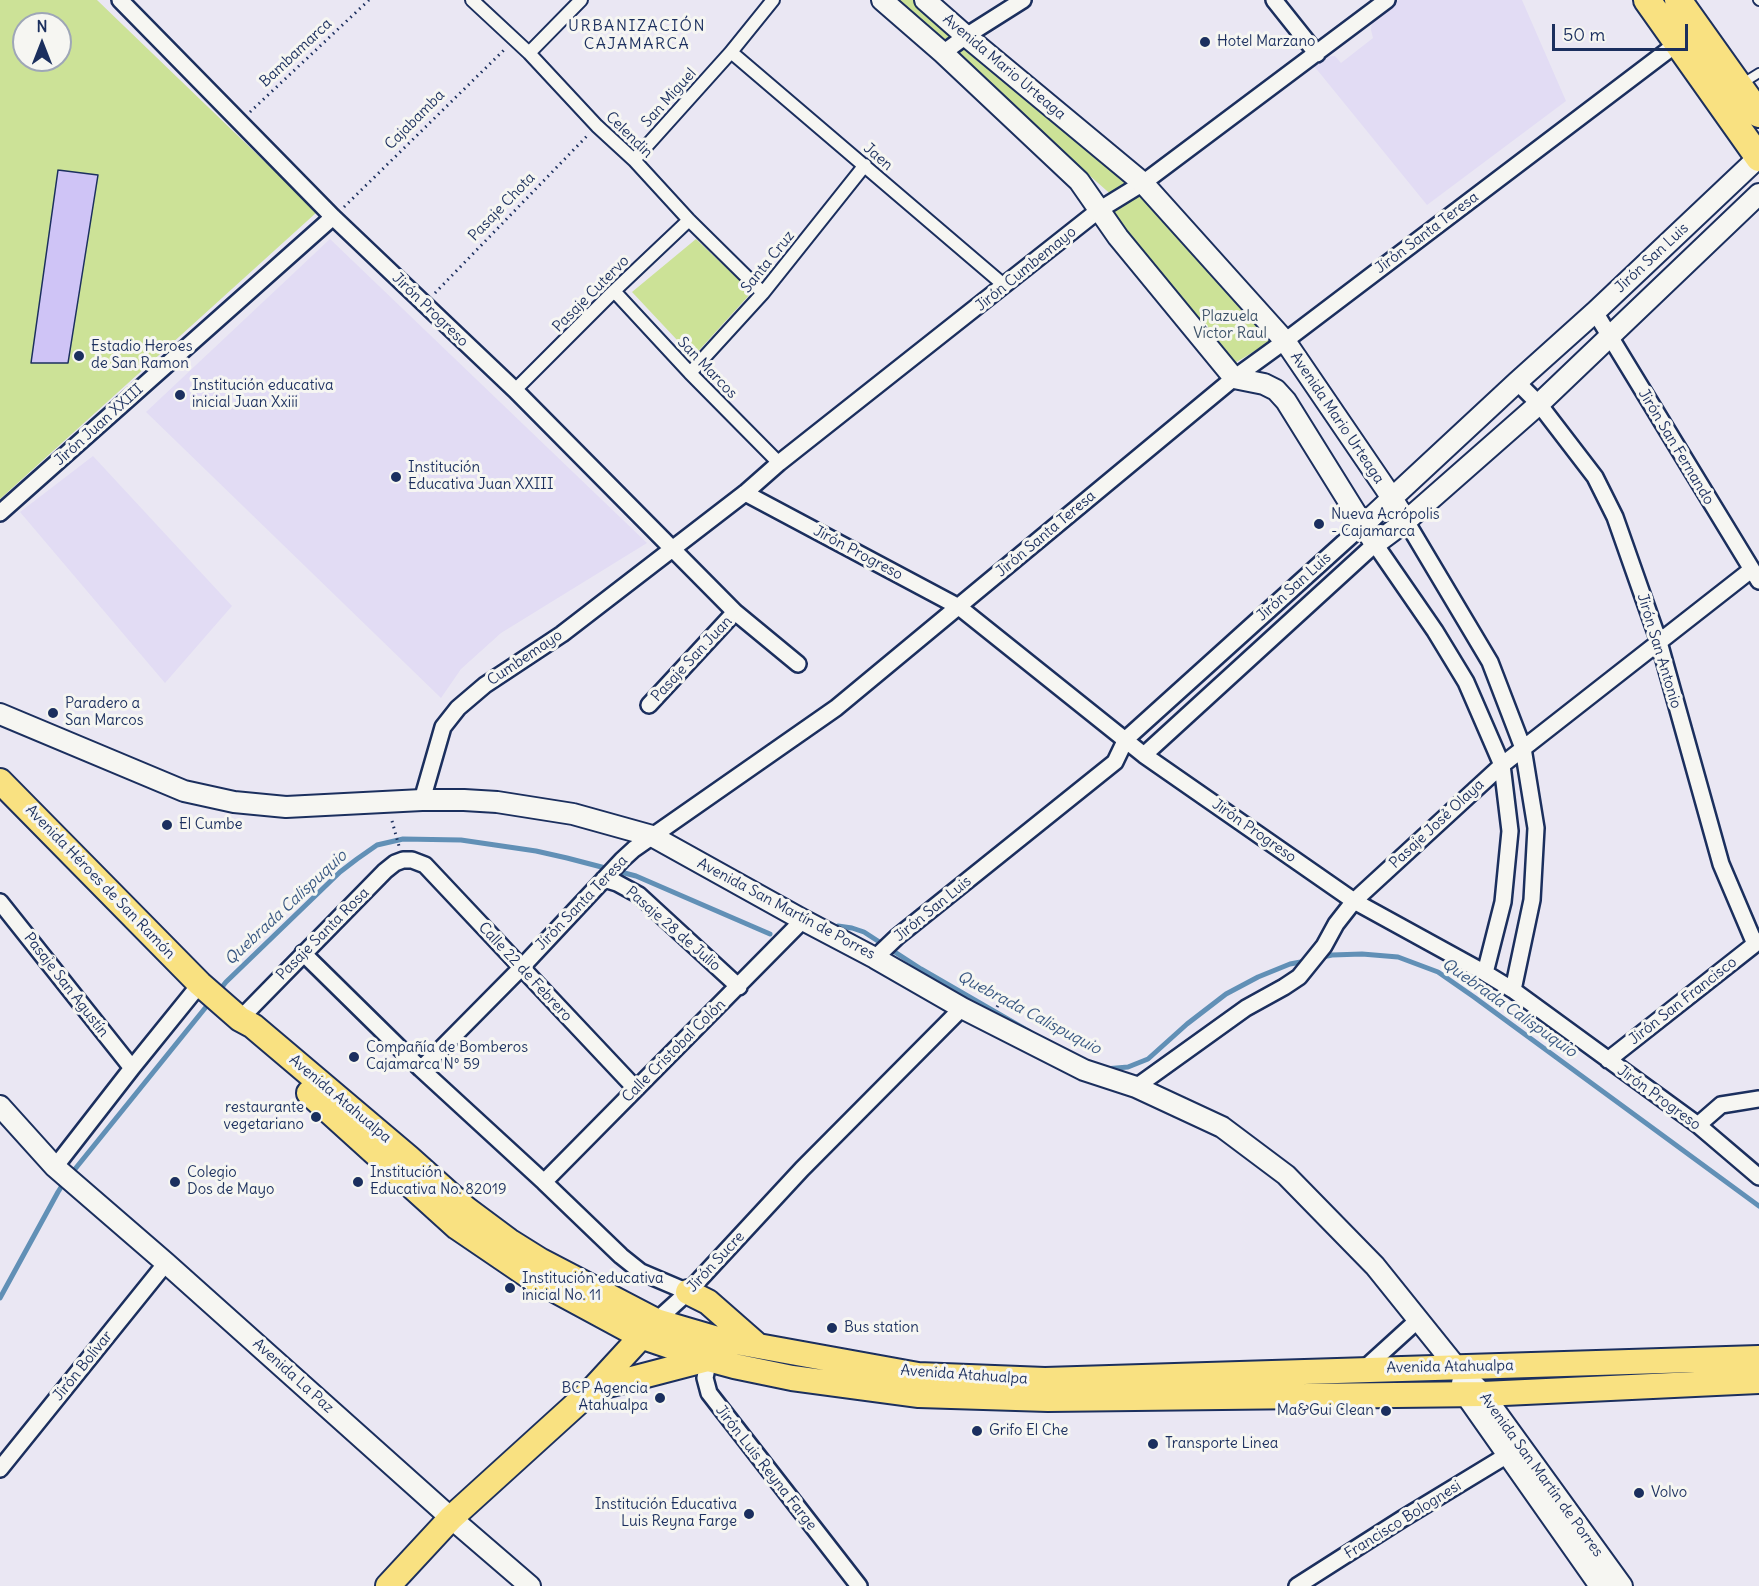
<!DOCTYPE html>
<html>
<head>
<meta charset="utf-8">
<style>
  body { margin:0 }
  #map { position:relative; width:1759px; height:1586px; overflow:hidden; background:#eae7f3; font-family:Delius,sans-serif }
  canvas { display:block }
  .north { position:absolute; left:12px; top:12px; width:60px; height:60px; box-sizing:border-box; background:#f6f6f2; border:2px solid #9ea6b7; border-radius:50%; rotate:0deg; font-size:16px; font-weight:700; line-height:24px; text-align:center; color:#1b2f5e }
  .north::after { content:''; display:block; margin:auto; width:21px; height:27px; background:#1b2f5e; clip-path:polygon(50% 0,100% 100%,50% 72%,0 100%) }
  .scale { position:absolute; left:1552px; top:24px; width:136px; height:27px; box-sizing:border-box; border:3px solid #1b2f5e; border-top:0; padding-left:8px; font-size:18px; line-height:21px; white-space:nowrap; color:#1b2f5e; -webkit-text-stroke:4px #f6f6f2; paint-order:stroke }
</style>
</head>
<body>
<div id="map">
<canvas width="1759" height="1586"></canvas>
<div class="north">N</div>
<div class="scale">50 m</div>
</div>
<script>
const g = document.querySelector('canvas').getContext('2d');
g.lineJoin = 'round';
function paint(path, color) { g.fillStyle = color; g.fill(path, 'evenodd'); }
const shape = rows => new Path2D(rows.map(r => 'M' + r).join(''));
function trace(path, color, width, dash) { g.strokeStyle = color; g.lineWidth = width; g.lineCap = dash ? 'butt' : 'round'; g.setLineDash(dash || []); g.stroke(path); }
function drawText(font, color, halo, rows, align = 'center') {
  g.font = font + ' Delius,sans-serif'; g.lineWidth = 6; g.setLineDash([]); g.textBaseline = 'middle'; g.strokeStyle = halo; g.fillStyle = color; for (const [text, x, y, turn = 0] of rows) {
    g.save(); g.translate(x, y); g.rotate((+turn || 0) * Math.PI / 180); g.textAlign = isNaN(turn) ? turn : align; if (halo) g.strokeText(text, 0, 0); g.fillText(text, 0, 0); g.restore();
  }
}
paint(shape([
  [1399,0,1522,0,1566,101,1427,205,1314,66,1325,57,1335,56,1341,63,1373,38,1371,30,1372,21],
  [330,239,647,543,501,633,461,669,441,698,146,412],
  [93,456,232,606,165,683,20,512]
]), '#e2dcf4');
paint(shape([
  [0,0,97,0,317,212,0,499],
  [24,24,60,24,60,60,24,60],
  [890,0,918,0,959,35,944,47],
  [965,44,1133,181,1115,198,952,54],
  [1153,186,1278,337,1225,369,1109,213],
  [696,239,752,292,693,357,632,292]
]), '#cce297');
trace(shape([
  [838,926,852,928,864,932,921,969,1030,1032],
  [1318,958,1332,955,1362,954,1398,957,1438,972,1474,997,1759,1206],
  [218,992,226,982,340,872,357,859,377,845,403,839,461,840,536,851,567,858,636,876,770,934],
  [1105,1069,1128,1067,1148,1059,1187,1024,1226,994,1258,977,1290,964,1306,961],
  [71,1174,210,1002],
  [0,1298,58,1192,65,1181]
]), '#6190b6', 5);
const building = shape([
  [58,170,98,175,68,363,31,363,58,170]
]);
paint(building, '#cfc4f6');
trace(building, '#1b2f5e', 1.5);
const service = shape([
  [1758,0,1759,1],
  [1743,83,1759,73]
]);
const pedestrian = shape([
  [472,0,529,53,597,126,634,160,689,220,763,293],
  [731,52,1005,286],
  [529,53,581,0],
  [634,160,731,52,773,0],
  [614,291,690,373,779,463],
  [690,373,763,293,865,165],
  [515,390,614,291,689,220]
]);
const minor = shape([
  [120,0,333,217,515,390,735,612,798,664],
  [1274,0,1317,54],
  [943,53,966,36,1023,0],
  [1595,312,1759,581],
  [1517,382,1539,404,1595,477,1615,517,1659,642,1721,864,1755,944],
  [745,493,959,607,1144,755,1354,901,1485,973,1513,990,1698,1125,1759,1177],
  [0,513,333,217],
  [1406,521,1490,662,1523,748,1536,828,1532,900,1513,990],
  [649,705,735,612],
  [1144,755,1375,544,1435,631,1466,682,1502,765,1510,831,1503,902,1485,973],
  [422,800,443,727,458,708,485,685,562,634,745,493,779,463,1099,210,1143,183,1387,0],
  [604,879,617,883,639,895,739,987],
  [0,902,132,1068],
  [303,953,421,1069,544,1182,621,1256,641,1272,688,1292],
  [875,958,897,937,1115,762,1126,739,1362,526],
  [240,1019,385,871,395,863,403,860,412,860,425,865,636,1089],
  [1608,1060,1759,941],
  [421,1069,521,968,622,860,634,849,836,708,1234,378,1285,341,1683,39],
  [1136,1087,1246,1008,1284,987,1299,977,1324,946,1336,924,1354,901,1502,765,1751,570],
  [1698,1125,1721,1105,1759,1099],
  [55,1167,132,1068,200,984],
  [544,1182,803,920],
  [656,1321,688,1292,802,1169,962,1008],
  [710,1353,705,1378,709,1393,859,1586],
  [1364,1369,1419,1319],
  [0,1469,166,1263],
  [1297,1586,1402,1519,1509,1454]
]);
const tertiary = shape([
  [882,0,943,53,1079,181,1118,237,1234,378,1264,384,1276,390,1286,401,1375,544,1406,521,1539,404,1759,194],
  [925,0,966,36,1143,183,1285,341,1392,498,1406,521],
  [1362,526,1517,382,1595,312,1759,157],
  [0,714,184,791,234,802,286,807,422,800,464,800,497,802,573,814,652,836,803,920,875,958,962,1008,1084,1070,1136,1087,1222,1127,1286,1175,1375,1266,1457,1368,1483,1394,1622,1586],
  [0,1106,55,1167,166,1263,451,1518,530,1586],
  [1462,1383,1465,1394,1600,1586]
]);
const primary = shape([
  [0,781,200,984,240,1019,253,1026,409,1158,466,1209,509,1241,541,1261,656,1321,714,1338,918,1375,1045,1380,1759,1358],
  [309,1093,457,1227,529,1276,640,1336,708,1359,734,1366,792,1378,919,1395,1048,1399,1483,1394,1759,1381],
  [688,1292,708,1302,757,1345],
  [593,1389,708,1359],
  [388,1586,451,1518,593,1389,650,1327]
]);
const trunk = shape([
  [1647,0,1759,158],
  [1678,0,1759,114]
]);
trace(service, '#1b2f5e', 12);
trace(pedestrian, '#1b2f5e', 16);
trace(minor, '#1b2f5e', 20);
trace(tertiary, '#1b2f5e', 24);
trace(primary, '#1b2f5e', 28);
trace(trunk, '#1b2f5e', 30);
trace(shape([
  [250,112,369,0],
  [344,207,504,50],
  [435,293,587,136],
  [392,821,399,846],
  [997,1007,1002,998]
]), '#1b2f5e', 3, [1.5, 4.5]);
trace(service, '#f6f6f2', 8);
trace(pedestrian, '#f6f6f2', 12);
trace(minor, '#f6f6f2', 15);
trace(tertiary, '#f6f6f2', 20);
trace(primary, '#f9e181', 24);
trace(trunk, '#f9e181', 26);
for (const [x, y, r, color] of [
  [1205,42,6,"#1b2f5e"],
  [79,356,6,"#1b2f5e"],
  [180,395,6,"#1b2f5e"],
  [396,477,6,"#1b2f5e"],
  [1319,524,6,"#1b2f5e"],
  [53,713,6,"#1b2f5e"],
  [167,825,6,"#1b2f5e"],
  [354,1057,6,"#1b2f5e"],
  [316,1117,6,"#1b2f5e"],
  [175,1182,6,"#1b2f5e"],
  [358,1182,6,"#1b2f5e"],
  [510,1288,6,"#1b2f5e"],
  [832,1328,6,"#1b2f5e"],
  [660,1398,6,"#1b2f5e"],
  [1386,1411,6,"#1b2f5e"],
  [977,1431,6,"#1b2f5e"],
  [1153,1444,6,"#1b2f5e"],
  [1639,1493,6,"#1b2f5e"],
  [749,1514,6,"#1b2f5e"]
]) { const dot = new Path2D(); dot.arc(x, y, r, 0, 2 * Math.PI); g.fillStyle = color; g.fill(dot); trace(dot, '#f6f6f2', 2); }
drawText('15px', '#1b2f5e', '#f6f6f2', [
  ["Hotel Marzano",1217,42],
  ["Estadio Heroes",91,347],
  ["de San Ramon",91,364],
  ["Institución educativa",192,386],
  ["inicial Juan Xxiii",192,403],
  ["Institución",408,468],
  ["Educativa Juan XXIII",408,485],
  ["Nueva Acrópolis",1331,515],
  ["- Cajamarca",1331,532],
  ["Paradero a",65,704],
  ["San Marcos",65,721],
  ["El Cumbe",179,825],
  ["Compañía de Bomberos",366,1048],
  ["Cajamarca Nº 59",366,1065],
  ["restaurante",304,1108,"right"],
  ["vegetariano",304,1125,"right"],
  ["Colegio",187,1173],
  ["Dos de Mayo",187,1190],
  ["Institución",370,1173],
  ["Educativa No. 82019",370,1190],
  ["Institución educativa",522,1279],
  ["inicial No. 11",522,1296],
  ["Bus station",844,1328],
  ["BCP Agencia",648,1389,"right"],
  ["Atahualpa",648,1406,"right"],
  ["Ma&Gui Clean",1374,1411,"right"],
  ["Grifo El Che",989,1431],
  ["Transporte Linea",1165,1444],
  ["Volvo",1651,1493],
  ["Institución Educativa",737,1505,"right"],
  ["Luis Reyna Farge",737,1522,"right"]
], 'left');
drawText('15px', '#1b2f5e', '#f6f6f2', [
  ["Bambamarca",296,53,-43],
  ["Avenida Mario Urteaga",1004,67,40],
  ["San Miguel",669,98,-48],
  ["Cajabamba",415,120,-45],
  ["Celendin",629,135,44],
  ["Jaen",878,157,41],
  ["Pasaje Chota",502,207,-46],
  ["Jirón Santa Teresa",1427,233,-37],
  ["Jirón San Luis",1652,258,-43],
  ["Santa Cruz",768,262,-51],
  ["Jirón Cumbemayo",1026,269,-39],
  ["Pasaje Cutervo",591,294,-45],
  ["Jirón Progreso",430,310,44],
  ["San Marcos",707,368,46],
  ["Avenida Mario Urteaga",1337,418,56],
  ["Jirón Juan XXIII",99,425,-42],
  ["Jirón San Fernando",1676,447,59],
  ["Jirón Santa Teresa",1046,534,-40],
  ["Jirón Progreso",858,553,28],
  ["Jirón San Luis",1294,587,-42],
  ["Jirón San Antonio",1659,651,73],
  ["Cumbemayo",525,658,-34],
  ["Pasaje San Juan",692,659,-47],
  ["Pasaje José Olaya",1437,824,-43],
  ["Jirón Progreso",1254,831,35],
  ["Avenida Héroes de San Ramón",100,882,46],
  ["Jirón Santa Teresa",582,903,-46],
  ["Avenida San Martín de Porres",786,909,28],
  ["Jirón San Luis",933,909,-39],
  ["Pasaje 28 de Julio",673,929,41],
  ["Pasaje Santa Rosa",323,934,-45],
  ["Calle 22 de Febrero",525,972,47],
  ["Pasaje San Agustín",66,985,52],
  ["Jirón San Francisco",1683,1001,-38],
  ["Calle Cristobal Colón",674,1051,-45],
  ["Jirón Progreso",1659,1098,36],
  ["Avenida Atahualpa",340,1099,40],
  ["Jirón Sucre",716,1262,-47],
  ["Jirón Bolívar",83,1366,-51],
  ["Avenida Atahualpa",1450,1367,-1],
  ["Avenida Atahualpa",964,1375,4],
  ["Avenida La Paz",293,1376,42],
  ["Jirón Luis Reyna Farge",766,1468,52],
  ["Avenida San Martín de Porres",1541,1475,54],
  ["Francisco Bolognesi",1403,1520,-32]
]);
drawText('15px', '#3e5369', '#f6f6f2', [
  ["Plazuela",1230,317],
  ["Victor Raul",1230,334]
]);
g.letterSpacing = '1.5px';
drawText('16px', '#1b2f5e', '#f6f6f2', [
  ["URBANIZACIÓN",637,26],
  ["CAJAMARCA",637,44]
]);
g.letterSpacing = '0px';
drawText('italic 16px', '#385782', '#f6f6f2', [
  ["Quebrada Calispuquio",286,908,-43],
  ["Quebrada Calispuquio",1509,1008,35],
  ["Quebrada Calispuquio",1029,1013,28]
]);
</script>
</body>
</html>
